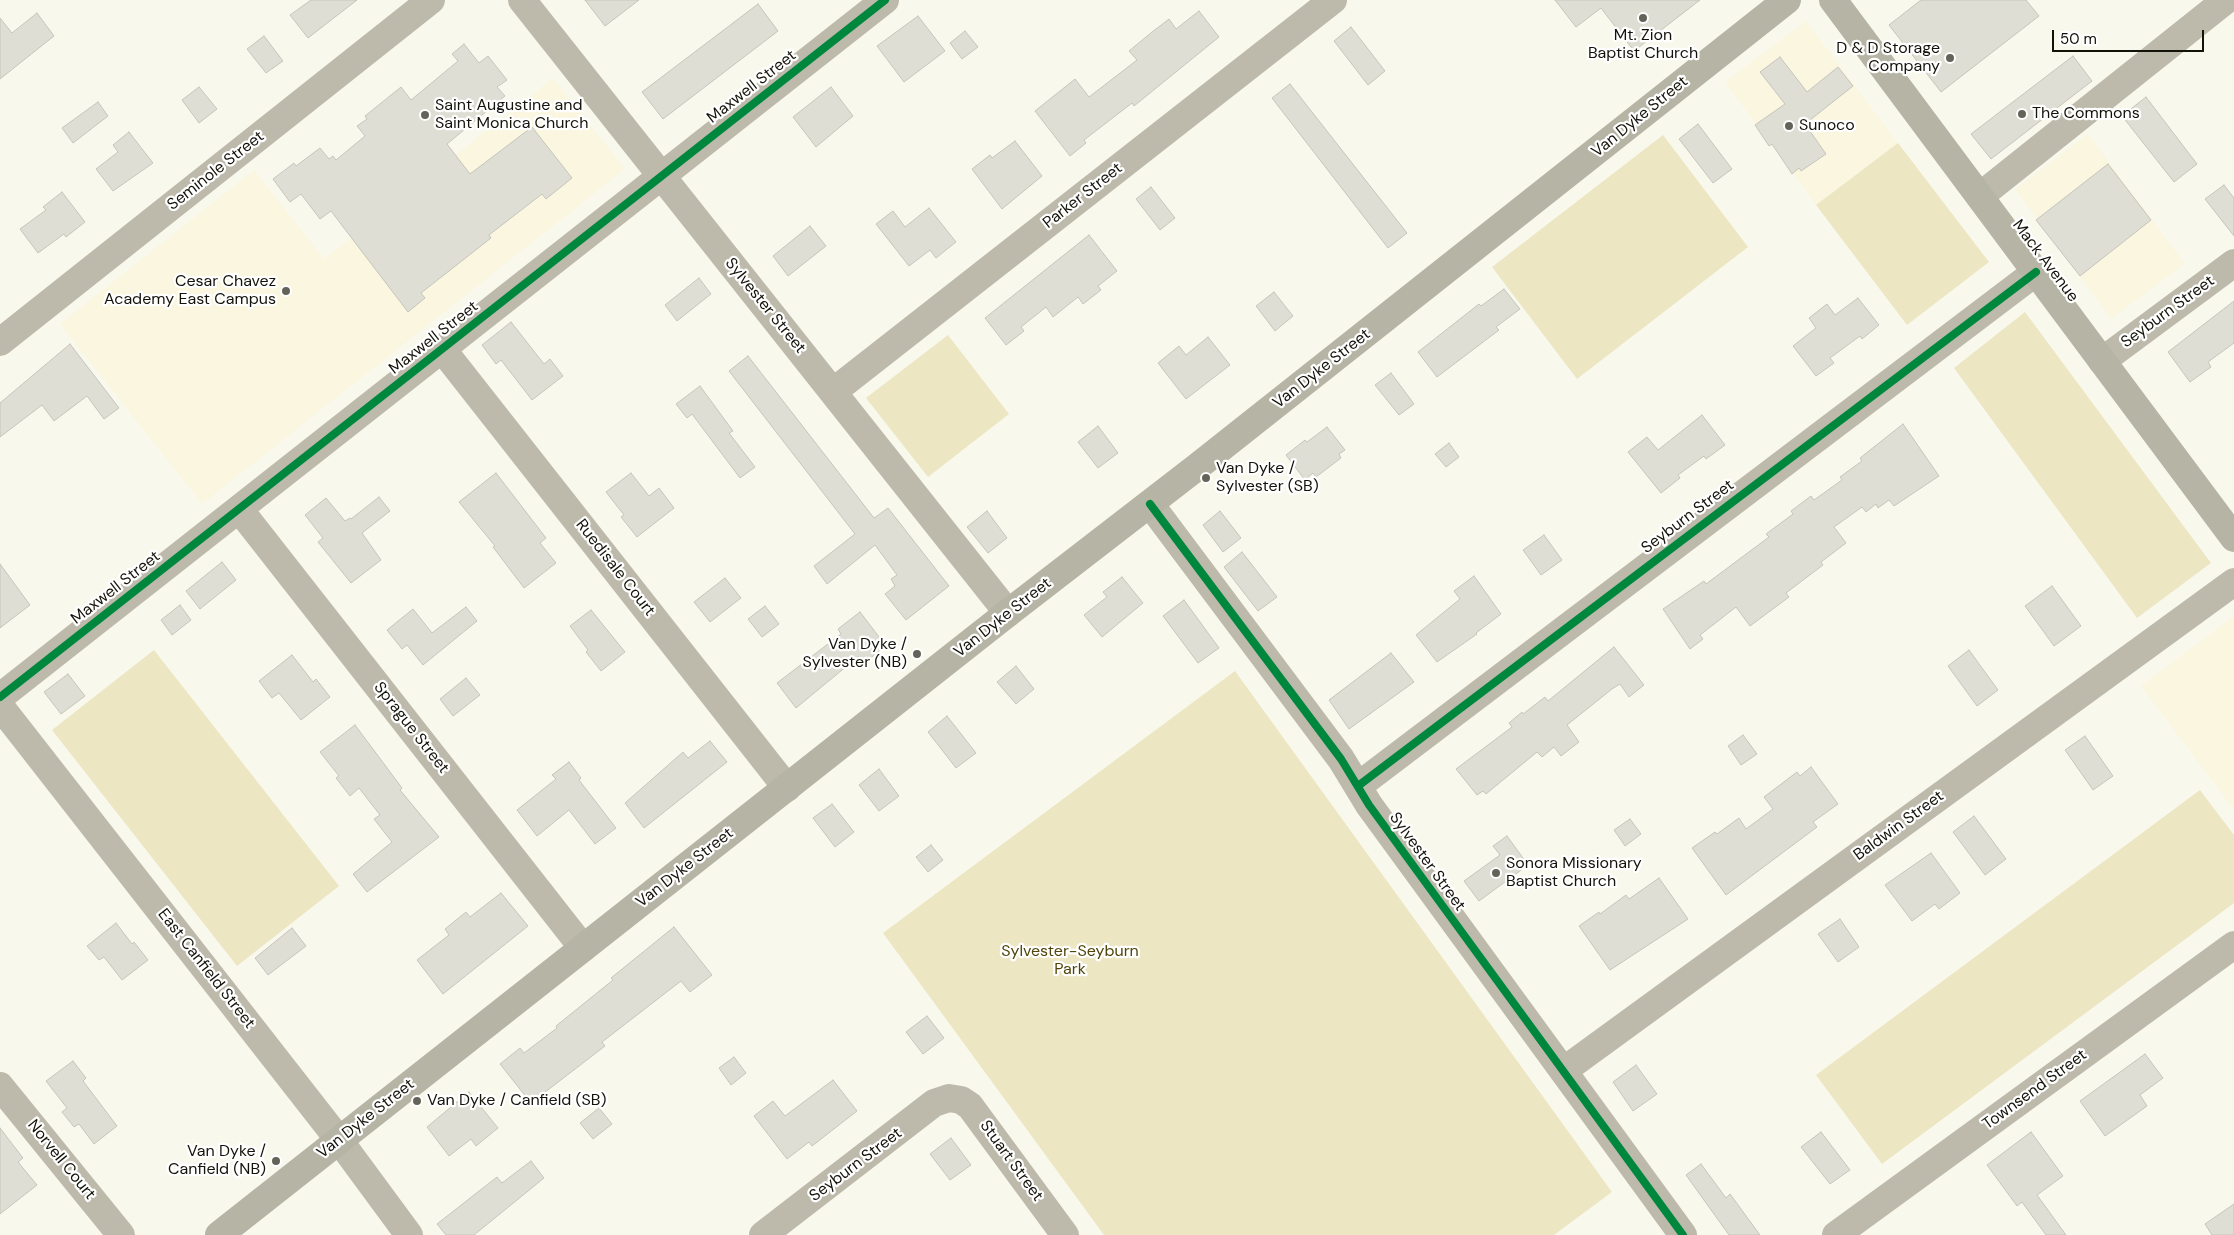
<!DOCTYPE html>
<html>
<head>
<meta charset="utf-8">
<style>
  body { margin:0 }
  #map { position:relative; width:2234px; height:1235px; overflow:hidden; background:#f9f8ed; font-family:"DM Sans",sans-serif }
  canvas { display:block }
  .scale { position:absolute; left:2052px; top:30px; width:152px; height:22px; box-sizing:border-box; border:2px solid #14130a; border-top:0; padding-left:6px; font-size:15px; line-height:18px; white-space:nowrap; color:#14130a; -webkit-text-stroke:4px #fff; paint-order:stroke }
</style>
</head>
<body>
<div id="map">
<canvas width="2234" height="1235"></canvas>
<div class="scale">50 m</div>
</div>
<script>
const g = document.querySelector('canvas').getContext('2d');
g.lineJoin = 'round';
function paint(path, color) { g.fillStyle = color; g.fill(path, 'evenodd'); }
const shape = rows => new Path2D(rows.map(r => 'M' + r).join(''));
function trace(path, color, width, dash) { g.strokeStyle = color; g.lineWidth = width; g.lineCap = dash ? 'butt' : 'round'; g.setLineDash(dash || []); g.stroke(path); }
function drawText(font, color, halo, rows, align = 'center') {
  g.font = font + ' "DM Sans",sans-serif'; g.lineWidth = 4.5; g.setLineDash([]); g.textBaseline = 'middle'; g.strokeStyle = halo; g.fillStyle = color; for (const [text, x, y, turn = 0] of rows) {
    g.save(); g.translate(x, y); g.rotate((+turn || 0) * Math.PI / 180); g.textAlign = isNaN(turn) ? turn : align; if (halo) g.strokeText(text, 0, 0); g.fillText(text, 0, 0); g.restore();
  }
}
paint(shape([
  [1806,21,1898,143,1816,205,1725,82],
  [553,78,625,169,202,504,60,324,254,170,324,259],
  [2088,134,2185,264,2111,319,2015,189],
  [2234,616,2234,810,2141,686]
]), '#faf6df');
paint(shape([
  [1663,135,1748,247,1577,379,1492,267],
  [1898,143,1989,262,1907,325,1816,205],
  [2025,312,2211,563,2137,618,1954,368],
  [948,335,1009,414,928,477,866,398],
  [154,650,339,886,237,966,52,730],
  [1235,671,1612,1192,1554,1235,1104,1235,883,933],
  [2200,790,2234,835,2234,903,1882,1164,1816,1075]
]), '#ece6c3');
const building = shape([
  [311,0,357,0,308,38,290,15,311,0],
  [585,0,639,0,605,26,585,0],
  [1555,0,1700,0,1634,51,1601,8,1576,27,1555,0],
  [1921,0,2026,0,2039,16,1941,92,1889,25,1921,0],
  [758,4,778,31,663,119,642,92,758,4],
  [1199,11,1219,37,1134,106,1132,103,1084,140,1086,143,1070,156,1035,111,1075,79,1089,97,1137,60,1129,51,1152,32,1169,19,1176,29,1199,11],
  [37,13,54,36,0,79,0,18,12,33,37,13],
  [918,16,945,51,904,82,877,46,918,16],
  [1351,27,1385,71,1368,85,1334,41,1351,27],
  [965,31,978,47,962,59,950,43,965,31],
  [264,36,283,61,266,73,247,49,264,36],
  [464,44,479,63,488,56,507,80,497,87,505,96,447,144,470,174,532,127,572,178,546,199,542,194,489,235,491,238,421,293,425,298,408,312,331,211,320,219,301,194,290,202,273,179,294,163,296,166,320,148,329,159,333,156,336,160,365,136,357,126,367,119,365,116,401,87,411,100,458,61,452,54,464,44],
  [2073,56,2092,81,1991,159,1971,134,2073,56],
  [1780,57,1807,92,1838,67,1853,86,1805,124,1826,154,1801,171,1799,168,1792,174,1772,144,1769,146,1755,125,1785,104,1760,72,1780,57],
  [1290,84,1407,233,1388,248,1272,98,1290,84],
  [199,87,217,109,199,123,182,100,199,87],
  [831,87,853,116,816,147,793,117,831,87],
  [2146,97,2197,164,2174,182,2122,116,2146,97],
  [98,102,108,116,73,143,62,128,98,102],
  [1698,124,1732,169,1713,183,1679,139,1698,124],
  [129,132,153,163,113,191,96,169,118,152,113,145,129,132],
  [1015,141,1042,176,1002,209,972,169,990,155,992,158,1015,141],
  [2108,164,2151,220,2080,276,2036,220,2108,164],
  [2224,185,2234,198,2234,236,2205,199,2224,185],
  [1151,187,1175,218,1160,230,1136,199,1151,187],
  [62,192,85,222,66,237,64,234,38,253,20,229,46,210,43,207,62,192],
  [929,208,956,242,936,258,930,250,909,266,876,224,893,211,905,227,929,208],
  [810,226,826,246,788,276,773,256,810,226],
  [1089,235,1117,271,1098,286,1101,290,1083,304,1078,297,1053,317,1046,307,1021,327,1024,331,1006,345,985,318,1089,235],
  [699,278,711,294,677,321,665,305,699,278],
  [1504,289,1520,309,1496,327,1499,330,1437,377,1418,352,1479,304,1481,306,1504,289],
  [1274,292,1293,316,1275,331,1256,306,1274,292],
  [1858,298,1879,325,1862,339,1860,336,1830,358,1834,363,1816,376,1793,346,1816,328,1809,318,1827,304,1835,315,1858,298],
  [2234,301,2234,343,2208,362,2211,367,2190,382,2168,352,2234,301],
  [511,322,544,364,550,359,563,376,532,400,501,360,496,364,482,345,511,322],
  [1208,337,1230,365,1186,399,1158,363,1179,346,1186,355,1208,337],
  [70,344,119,408,104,419,87,396,54,421,42,405,0,437,0,403,70,344],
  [748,356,874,518,888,508,949,586,906,620,885,594,895,586,891,579,897,575,875,545,827,584,814,566,855,534,729,371,748,356],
  [1391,373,1414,404,1399,415,1375,385,1391,373],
  [700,386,733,431,729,433,755,467,740,478,692,414,687,418,676,404,700,386],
  [1702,415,1725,445,1706,459,1704,456,1678,475,1680,478,1661,493,1628,452,1647,437,1658,450,1702,415],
  [1903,424,1939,476,1894,506,1889,500,1878,508,1876,504,1866,512,1862,507,1834,527,1846,543,1821,562,1823,565,1786,593,1789,597,1750,626,1736,607,1700,635,1703,639,1690,649,1663,609,1704,581,1706,584,1769,537,1766,534,1793,514,1791,511,1811,496,1814,500,1842,480,1840,477,1862,461,1860,458,1903,424],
  [1098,426,1118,453,1098,468,1078,442,1098,426],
  [1327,427,1345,450,1339,454,1341,458,1316,477,1313,473,1305,480,1286,455,1305,440,1307,442,1327,427],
  [1449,443,1459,457,1446,467,1435,454,1449,443],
  [496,473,546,538,540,543,556,563,524,588,493,547,495,546,459,502,496,473],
  [631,473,649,496,659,488,674,508,637,537,621,517,624,515,606,492,631,473],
  [379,497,390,511,362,533,381,560,351,583,318,542,323,538,305,515,326,498,345,521,350,518,351,519,379,497],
  [987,511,1007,538,988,553,967,527,987,511],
  [1220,511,1241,538,1223,552,1203,525,1220,511],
  [1544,535,1562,560,1541,575,1523,550,1544,535],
  [1242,552,1277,597,1258,611,1224,567,1242,552],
  [222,562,236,580,200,609,186,591,222,562],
  [0,564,30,605,0,628,0,564],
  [1474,576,1501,614,1476,633,1477,634,1437,662,1416,635,1460,599,1454,591,1474,576],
  [1122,577,1143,603,1102,637,1084,615,1107,597,1103,592,1122,577],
  [725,578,741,598,710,622,694,602,725,578],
  [2052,586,2081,626,2054,646,2025,606,2052,586],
  [1184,600,1219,648,1198,663,1163,616,1184,600],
  [180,605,191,620,172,635,161,620,180,605],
  [765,606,779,624,762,637,748,619,765,606],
  [466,607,477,621,423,665,407,645,402,649,387,630,413,609,432,633,466,607],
  [591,610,625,652,601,671,586,652,588,650,570,626,591,610],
  [860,612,886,646,864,663,859,656,796,708,777,683,841,634,838,629,860,612],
  [1614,647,1644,685,1629,697,1620,684,1612,689,1567,725,1579,742,1561,756,1554,747,1542,757,1537,752,1486,794,1483,791,1477,795,1456,769,1512,727,1509,723,1522,712,1523,714,1545,697,1548,701,1614,647],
  [1969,650,1998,690,1977,706,1948,666,1969,650],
  [1391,653,1414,682,1349,729,1329,700,1391,653],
  [292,655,313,682,316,679,330,697,301,720,279,693,272,698,259,681,292,655],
  [1016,666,1034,689,1016,704,997,682,1016,666],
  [68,674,85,696,61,714,44,692,68,674],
  [466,678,480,695,453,716,440,699,466,678],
  [947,716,976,753,956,768,928,732,947,716],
  [355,725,402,788,400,790,439,837,367,892,353,874,392,842,374,819,380,815,359,788,350,796,336,778,339,776,320,752,355,725],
  [1743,735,1757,754,1741,765,1728,746,1743,735],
  [2085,736,2113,776,2093,790,2065,750,2085,736],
  [710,741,727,762,644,828,625,803,683,752,688,758,710,741],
  [569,762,581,778,579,780,616,828,595,844,569,810,537,836,517,810,556,779,552,775,569,762],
  [1811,767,1838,804,1813,822,1817,827,1726,895,1692,848,1715,832,1717,834,1739,818,1746,829,1773,809,1764,797,1797,772,1800,776,1811,767],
  [879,769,899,796,879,811,859,785,879,769],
  [832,804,854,832,835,847,813,818,832,804],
  [1974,816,2006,859,1985,875,1953,832,1974,816],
  [1630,819,1641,834,1625,846,1614,830,1630,819],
  [1507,836,1528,865,1479,901,1464,881,1500,855,1493,846,1507,836],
  [931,845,943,860,928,872,916,857,931,845],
  [1931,853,1960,893,1939,909,1935,904,1912,921,1885,885,1931,853],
  [1659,878,1688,919,1610,970,1579,926,1599,912,1600,914,1626,895,1629,899,1659,878],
  [501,893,528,926,443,994,417,960,449,935,445,929,466,912,470,917,501,893],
  [1840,919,1859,947,1838,962,1818,934,1840,919],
  [116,923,132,944,134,942,148,960,122,980,104,957,99,960,87,946,116,923],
  [674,927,712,975,690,992,681,981,602,1042,605,1046,531,1103,500,1064,520,1048,524,1053,557,1028,556,1026,613,980,611,978,674,927],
  [292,928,306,946,268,975,255,958,292,928],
  [927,1016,944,1038,923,1054,906,1032,927,1016],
  [2145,1054,2163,1078,2140,1095,2147,1106,2105,1136,2080,1101,2145,1054],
  [734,1057,746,1073,731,1085,719,1068,734,1057],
  [73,1061,86,1078,83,1081,117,1126,94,1144,79,1124,74,1127,62,1112,67,1108,46,1081,73,1061],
  [1636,1065,1657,1094,1633,1111,1613,1082,1636,1065],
  [833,1080,857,1111,812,1146,809,1142,787,1159,754,1116,773,1101,785,1116,833,1080],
  [469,1092,498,1128,476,1146,471,1139,449,1156,427,1127,469,1092],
  [599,1108,612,1124,593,1139,580,1123,599,1108],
  [0,1128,23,1158,18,1162,37,1185,0,1214,0,1128],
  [1821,1132,1850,1170,1830,1184,1801,1147,1821,1132],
  [2031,1132,2063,1176,2037,1195,2066,1235,2046,1235,2022,1202,2017,1206,1987,1165,2031,1132],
  [951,1138,971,1165,950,1180,930,1154,951,1138],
  [531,1161,544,1178,474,1235,446,1235,437,1224,497,1177,502,1183,531,1161],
  [1701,1164,1726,1198,1730,1194,1760,1235,1729,1235,1686,1175,1701,1164],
  [2234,1204,2234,1235,2212,1235,2205,1224,2234,1204]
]);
paint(building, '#dfded4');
trace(building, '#c6c5bc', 1);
trace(shape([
  [522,0,1008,613],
  [1980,196,2226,0],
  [0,342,431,0],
  [442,349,787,788],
  [2102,361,2234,263],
  [834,391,1333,0],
  [1150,504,1341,759,1369,805,1683,1235],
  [239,509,583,948],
  [0,697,885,0],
  [0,706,339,1140,409,1235],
  [1358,786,2036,272],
  [1563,1071,2234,582],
  [0,1086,121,1235],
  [763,1235,934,1103,949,1098,961,1100,970,1106,1065,1235],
  [1836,1235,2234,945]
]), '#bdbaac', 28);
trace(shape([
  [1833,0,2234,538],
  [219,1235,1008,613,1197,467,1787,0]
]), '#b6b4a5', 28);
trace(shape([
  [1150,504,1341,759,1369,805,1683,1235],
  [0,697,885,0],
  [1358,786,2036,272]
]), '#00873e', 8);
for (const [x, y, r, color] of [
  [1643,18,5,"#646359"],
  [1950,58,5,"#646359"],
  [2022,114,5,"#646359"],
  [425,115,5,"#646359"],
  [1789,126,5,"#646359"],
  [286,291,5,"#646359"],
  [1206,478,5,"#646359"],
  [917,654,5,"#646359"],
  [1496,873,5,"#646359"],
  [417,1101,5,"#646359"],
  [276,1161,5,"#646359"]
]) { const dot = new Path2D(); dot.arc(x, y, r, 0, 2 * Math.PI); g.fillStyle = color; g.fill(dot); trace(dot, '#fff', 2); }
drawText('16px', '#14130a', '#fff', [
  ["Mt. Zion",1643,36,"center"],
  ["Baptist Church",1643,54,"center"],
  ["D & D Storage",1940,49,"right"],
  ["Company",1940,67,"right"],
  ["Saint Augustine and",435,106],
  ["Saint Monica Church",435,124],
  ["The Commons",2032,114],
  ["Sunoco",1799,126],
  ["Cesar Chavez",276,282,"right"],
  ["Academy East Campus",276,300,"right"],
  ["Van Dyke /",1216,469],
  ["Sylvester (SB)",1216,487],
  ["Van Dyke /",907,645,"right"],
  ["Sylvester (NB)",907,663,"right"],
  ["Sonora Missionary",1506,864],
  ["Baptist Church",1506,882],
  ["Van Dyke / Canfield (SB)",427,1101],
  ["Van Dyke /",266,1152,"right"],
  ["Canfield (NB)",266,1170,"right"]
], 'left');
drawText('16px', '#14130a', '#fff', [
  ["Maxwell Street",752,87,-38],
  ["Van Dyke Street",1640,117,-39],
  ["Seminole Street",216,171,-38],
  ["Parker Street",1083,196,-38],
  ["Mack Avenue",2045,261,53],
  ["Sylvester Street",765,306,51],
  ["Seyburn Street",2168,312,-36],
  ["Maxwell Street",434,338,-38],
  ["Van Dyke Street",1322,369,-38],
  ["Seyburn Street",1688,517,-37],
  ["Ruedisale Court",615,568,52],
  ["Maxwell Street",116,588,-38],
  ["Van Dyke Street",1003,618,-38],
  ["Sprague Street",411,728,52],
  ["Baldwin Street",1899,826,-36],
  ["Sylvester Street",1427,862,54],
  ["Van Dyke Street",685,868,-38],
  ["East Canfield Street",206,969,52],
  ["Townsend Street",2035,1090,-36],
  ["Van Dyke Street",366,1119,-38],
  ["Norvell Court",61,1160,51],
  ["Stuart Street",1011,1161,54],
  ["Seyburn Street",856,1165,-37]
]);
drawText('16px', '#4f4509', '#fff', [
  ["Sylvester-Seyburn",1070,952],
  ["Park",1070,970]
]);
</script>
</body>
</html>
